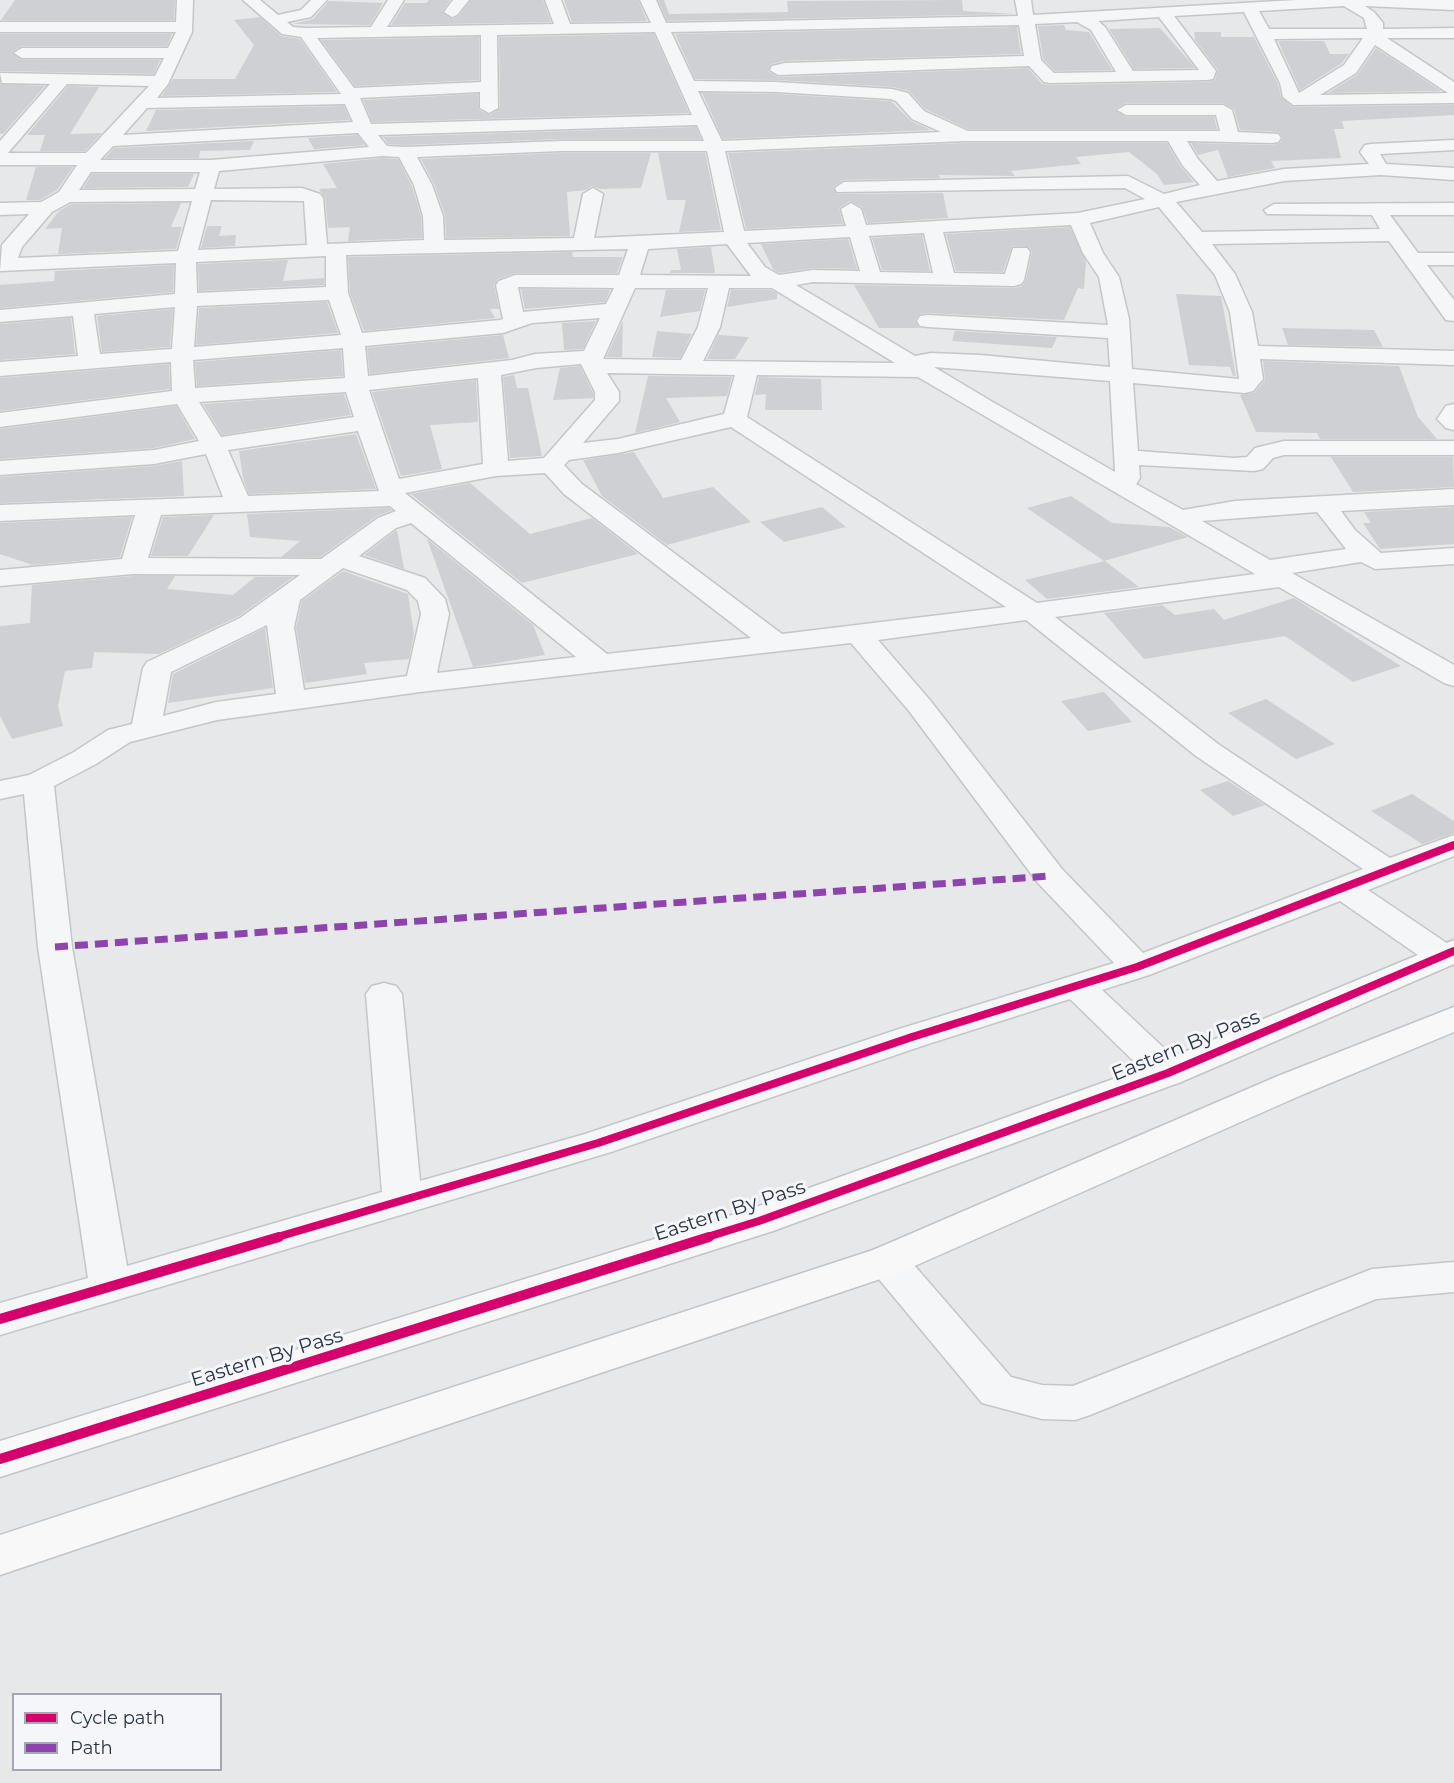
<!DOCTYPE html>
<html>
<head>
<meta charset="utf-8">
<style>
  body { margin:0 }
  #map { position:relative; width:1454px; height:1783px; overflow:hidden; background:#e6e8ea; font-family:Montserrat,sans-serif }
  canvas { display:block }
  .legend { position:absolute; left:12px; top:1693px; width:210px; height:78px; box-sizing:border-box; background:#f4f6f9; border:2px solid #a4a8b1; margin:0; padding:8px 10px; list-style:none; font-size:18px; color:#2b3445 }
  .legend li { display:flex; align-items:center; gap:12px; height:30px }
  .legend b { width:30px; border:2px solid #a4a8b1 }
</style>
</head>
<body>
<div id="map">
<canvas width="1454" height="1783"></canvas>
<ul class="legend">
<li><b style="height:8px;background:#d6006c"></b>Cycle path</li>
<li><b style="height:8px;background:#8e44ad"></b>Path</li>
</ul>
</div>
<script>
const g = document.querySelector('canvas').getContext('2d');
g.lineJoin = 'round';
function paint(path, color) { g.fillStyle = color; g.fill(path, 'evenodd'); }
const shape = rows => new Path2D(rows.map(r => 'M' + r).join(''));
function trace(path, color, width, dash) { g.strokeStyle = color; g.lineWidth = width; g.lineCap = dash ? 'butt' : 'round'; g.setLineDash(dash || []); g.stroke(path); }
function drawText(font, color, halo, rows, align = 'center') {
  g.font = font + ' Montserrat,sans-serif'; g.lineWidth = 6; g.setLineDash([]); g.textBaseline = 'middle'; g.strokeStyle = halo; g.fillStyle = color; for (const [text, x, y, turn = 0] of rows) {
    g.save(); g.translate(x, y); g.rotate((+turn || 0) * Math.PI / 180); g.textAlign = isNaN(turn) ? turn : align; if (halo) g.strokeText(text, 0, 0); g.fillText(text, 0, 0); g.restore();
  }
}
paint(shape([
  [15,0,175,0,174,20,1,20],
  [429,0,450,0,442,12,453,19,459,16,471,0,543,0,551,22,391,25,405,3,426,3],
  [564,0,638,0,647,21,572,22],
  [658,0,664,0,669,14,788,12,787,1,962,0,963,11,1015,14,667,21],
  [329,1,383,3,370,25,293,24,313,19],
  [260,17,281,36,300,39,337,92,162,96,173,79,235,79,254,45,234,20],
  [1064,25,1066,30,1089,32,1112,70,1055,71,1043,59,1038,26],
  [1017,27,1021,54,785,61,771,64,768,71,778,77,1028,68,1042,84,1050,85,1207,82,1215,80,1218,70,1195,40,1194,32,1221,32,1221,37,1254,37,1278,84,1281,97,1292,107,1454,105,1454,115,1342,121,1344,129,1334,129,1341,158,1271,161,1275,168,1228,177,1218,150,1198,155,1191,143,1272,145,1280,143,1283,138,1278,132,1240,130,1234,109,1223,103,1126,103,1115,109,1126,117,1214,117,1217,129,968,129,925,109,909,91,893,87,776,80,695,79,675,34],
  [1160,28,1192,64,1195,68,1134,69,1109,29],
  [0,34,172,34,167,46,22,46,12,52,22,60,160,60,154,74,0,71],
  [654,34,689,113,372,122,363,100,478,94,479,110,490,115,500,108,499,37],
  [479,37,479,80,355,86,321,40],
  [1278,41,1324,41,1330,54,1349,54,1342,63,1300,90],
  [1376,48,1441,91,1328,93,1357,75],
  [0,84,45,86,3,134,0,134],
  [68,86,99,87,70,134,102,133,85,151,40,151,45,135,27,135],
  [702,93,776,94,891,101,911,121,931,130,723,139],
  [344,106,350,120,128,132,146,131,156,110],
  [696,127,701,139,561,139,405,145,388,144,383,137],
  [357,135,365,145,314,149,308,138],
  [254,141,250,150,200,151,199,158,105,158,114,148],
  [965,143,1167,143,1181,167,1194,182,1164,185,1157,174,1129,152,1076,157,1081,164,1011,171,1015,176,939,175,940,178,844,180,833,187,837,194,943,193,948,218,868,223,862,207,850,201,839,208,843,224,746,229,728,153],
  [561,153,651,153,641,188,600,189,592,186,586,190,567,192,570,236,446,238,445,215,434,184,421,159],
  [658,153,705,153,721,230,679,232,686,200,667,200],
  [382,158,398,159,412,186,421,216,422,238,348,241,350,227,328,228,325,198,319,189,337,188,323,164],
  [36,167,73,167,57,190,40,200,26,200],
  [92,174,194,174,188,187,83,188],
  [181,203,171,227,182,227,176,249,58,254,62,228,45,229,59,211,71,204],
  [207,226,222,226,219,236,236,235,235,246,201,248],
  [1070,227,1086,261,1084,289,1078,288,1064,320,928,313,920,314,915,320,919,328,879,328,854,285,1015,288,1022,286,1026,280,1032,252,1029,247,1012,246,1003,272,956,271,946,234],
  [922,235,930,271,882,270,872,238],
  [848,239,857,269,813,268,779,273,773,269,761,244],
  [711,247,715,273,670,273,671,270,681,270,677,249],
  [572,252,573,257,623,257,617,273,515,273,498,279,494,285,499,309,490,309,495,318,364,331,350,293,348,257],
  [288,260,283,281,324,278,324,285,199,291,198,264],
  [174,265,173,292,0,308,0,285,54,281,55,271],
  [521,289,610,290,605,302,525,309],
  [666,290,705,290,700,311,660,317],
  [731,290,771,290,777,293,777,299,727,307],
  [1176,294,1221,296,1236,376,1233,376,1230,367,1189,365],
  [327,302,338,333,196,345,199,308],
  [173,309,170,347,102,352,97,316],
  [71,318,75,354,0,360,0,324],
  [596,321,583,349,564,350,562,323],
  [623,321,622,357,606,357],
  [1282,328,1374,330,1383,347,1288,345],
  [657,331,692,334,680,358,652,357],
  [955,331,1057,337,1052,348,952,341],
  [503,335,509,358,370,374,367,348],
  [718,335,749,337,735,359,707,359],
  [341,350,343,376,197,386,195,362],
  [1263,361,1399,366,1418,417,1437,439,1320,439,1317,433,1256,432,1240,395,1254,393,1265,380],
  [169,364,170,389,0,411,0,378],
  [580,366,593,393,593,398,553,400,560,368],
  [514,375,517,388,528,388,542,456,510,458,503,377],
  [648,376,732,377,727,396,666,398,680,422,635,433],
  [759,377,821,379,822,410,765,410,766,394,755,395],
  [476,380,478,422,430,425,442,469,401,476,372,392],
  [344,394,351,415,222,435,203,404],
  [176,406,195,439,154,448,0,459,0,429],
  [356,434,376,489,249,494,243,478,239,451],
  [634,452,663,498,713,487,751,522,667,545,602,496,583,460],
  [1331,457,1453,457,1454,487,1353,492],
  [182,461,184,496,0,503,0,477,154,466],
  [470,483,530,534,592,518,638,554,522,583,411,494],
  [1071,496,1112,523,1169,527,1188,537,1104,561,1027,508],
  [822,507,846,527,784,542,760,522],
  [1454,507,1454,544,1380,549,1363,523,1371,523,1364,512],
  [389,508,392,510,377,516,320,557,281,557,300,541,250,537,247,514],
  [214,515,188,556,151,556,163,517],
  [132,517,120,557,33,565,0,554,0,523],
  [397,530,404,569,364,555],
  [427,539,533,625,545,655,473,667],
  [1105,561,1139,587,1047,599,1025,580],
  [343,571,408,594,414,634,409,659,364,663,367,674,305,683,296,627,302,601],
  [133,576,175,576,167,589,233,595,255,577,293,577,239,616,159,654,94,652,92,668,65,671,58,706,63,726,12,739,0,716,0,626,30,623,32,585],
  [1294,598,1401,666,1353,682,1285,636,1144,659,1104,613,1162,605,1175,615,1214,609,1224,620],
  [265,628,273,688,168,703,173,674],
  [1104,692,1132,722,1088,731,1061,701],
  [1266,699,1335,744,1296,759,1228,713],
  [1228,781,1265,805,1233,816,1200,790],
  [1412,794,1454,821,1454,833,1422,844,1371,811]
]), '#ced0d3');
const minor = shape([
  [177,0,193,0,192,32,168,84,157,98,341,94,301,37,282,34,243,0,260,0,278,15,301,10,311,0,327,0,311,17,287,22,293,27,306,28,371,27,388,0,404,0,387,27,554,24,545,0,561,0,570,24,651,23,640,0,656,0,666,23,1018,16,1015,0,1031,0,1033,15,1296,0,1454,0,1454,10,1365,6,1374,12,1383,23,1383,29,1454,28,1454,38,1387,38,1454,82,1454,103,1293,105,1283,97,1280,83,1244,12,1174,16,1216,71,1213,79,1207,80,1050,83,1044,82,1029,66,778,75,770,70,772,66,785,63,1024,56,1019,25,671,32,694,81,776,82,892,89,908,93,924,111,968,131,1220,131,1216,115,1126,115,1117,110,1126,105,1223,105,1232,110,1238,132,1278,134,1281,138,1278,142,1272,143,1187,141,1198,159,1217,181,1284,169,1369,164,1360,152,1365,145,1371,144,1454,140,1454,150,1380,154,1386,164,1454,168,1454,180,1381,175,1284,181,1176,202,1202,232,1380,229,1372,215,1267,214,1264,210,1274,204,1454,203,1454,215,1390,215,1418,253,1454,253,1454,265,1427,265,1454,300,1454,321,1446,320,1389,241,1212,244,1235,274,1252,312,1258,346,1454,351,1454,365,1260,359,1263,379,1253,391,1245,393,1133,383,1138,451,1234,458,1247,457,1255,448,1284,441,1454,441,1454,455,1284,455,1273,458,1263,469,1254,471,1139,465,1140,478,1136,484,1183,510,1235,501,1454,489,1454,505,1341,511,1355,530,1381,553,1454,548,1454,564,1375,569,1361,562,1292,573,1454,665,1454,686,1444,683,1279,587,1055,617,1218,744,1390,858,1454,835,1454,856,1368,890,1454,948,1454,964,1443,967,1431,964,1340,901,1149,975,1102,990,1181,1064,1186,1073,1181,1082,1168,1085,1155,1082,1070,999,925,1045,611,1152,0,1335,0,1303,88,1278,38,947,24,794,0,799,0,781,29,775,74,752,108,730,132,724,143,668,147,662,240,618,300,575,133,574,0,586,0,570,122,559,135,515,0,521,0,505,223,497,206,454,154,464,0,475,0,461,154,450,199,441,177,404,0,427,0,413,172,391,171,362,0,376,0,362,78,356,73,316,0,322,0,310,175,294,176,263,0,271,2,245,29,214,0,215,0,203,41,202,59,192,77,165,0,165,0,141,50,84,2,83,0,73,155,76,164,58,22,58,14,53,22,48,168,48,176,32,0,32,0,22,176,22,177,0],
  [1344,6,1364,18,1367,29,1269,29,1259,11,1344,6],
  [1159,17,1199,70,1133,71,1105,27,1098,21,1159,17],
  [1077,22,1091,30,1116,72,1054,73,1041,60,1035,24,1077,22],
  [655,32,692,115,371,124,360,98,480,92,480,108,489,113,498,108,497,35,655,32],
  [481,35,481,82,354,88,317,38,481,35],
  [1363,38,1344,65,1299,93,1274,39,1363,38],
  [1375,45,1448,93,1449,93,1320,95,1356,73,1375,45],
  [67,84,149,86,86,153,8,153,67,84],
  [698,91,776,92,891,99,896,101,912,119,941,132,722,141,698,91],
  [345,104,353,122,123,135,147,108,345,104],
  [697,125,704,141,561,141,405,147,387,146,378,135,697,125],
  [358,133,369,147,211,160,100,160,113,146,358,133],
  [965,141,1168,141,1183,166,1200,185,1164,194,1128,176,844,182,835,188,837,192,1125,188,1145,199,1078,213,866,225,861,209,851,203,841,209,846,226,744,231,725,151,965,141],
  [561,151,707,151,724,232,594,238,603,194,593,188,583,194,574,238,444,240,443,216,432,185,417,157,561,151],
  [382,156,399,157,414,185,423,216,424,240,327,244,323,198,320,194,302,188,214,189,219,171,382,156],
  [91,172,200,172,195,189,79,190,91,172],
  [211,200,304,201,307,245,198,250,211,200],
  [192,201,178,251,18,258,22,247,52,212,70,202,192,201],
  [1159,207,1215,275,1230,312,1239,379,1132,369,1129,319,1119,277,1103,253,1090,223,1159,207],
  [1071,225,1083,253,1099,277,1108,325,928,315,920,316,917,321,920,326,928,327,1108,338,1110,367,980,355,931,353,915,356,796,285,813,282,1014,286,1021,284,1024,280,1030,252,1027,248,1013,248,1005,274,954,273,943,232,1071,225],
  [924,233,933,273,880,272,869,236,924,233],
  [850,237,860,271,813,270,779,275,765,267,747,243,850,237],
  [727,244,751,276,640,275,648,249,727,244],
  [628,249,619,275,515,275,499,281,496,285,503,319,500,320,362,333,348,293,346,255,628,249],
  [326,256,326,287,197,293,196,262,326,256],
  [518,287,614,288,606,304,523,312,518,287],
  [635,288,708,288,698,327,681,360,603,359,635,288],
  [729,288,772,288,895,363,703,361,720,327,729,288],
  [329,300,341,335,194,347,197,306,329,300],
  [175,307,172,349,100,354,94,314,175,307],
  [600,318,584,351,535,354,512,360,368,376,365,346,503,333,532,323,600,318],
  [343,348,345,378,195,388,193,360,343,348],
  [581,364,595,392,595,400,544,458,508,461,501,375,536,368,581,364],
  [934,367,1110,381,1115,472,991,401,934,367],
  [607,373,735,375,724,414,618,439,583,443,619,401,619,392,607,373],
  [757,375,918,377,1255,574,1037,603,747,417,757,375],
  [478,378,483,464,399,479,369,390,478,378],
  [346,392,354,417,221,437,199,402,346,392],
  [731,427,1006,607,782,634,582,484,564,465,569,460,618,453,731,427],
  [358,431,379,491,248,496,228,450,358,431],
  [545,473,564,494,751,638,607,654,405,493,496,476,545,473],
  [390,506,396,511,378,518,321,559,148,558,161,515,390,506],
  [1317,512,1346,549,1270,560,1202,521,1317,512],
  [411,523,576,657,437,673,449,614,445,599,425,578,359,556,396,528,411,523],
  [343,568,407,590,418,601,421,614,407,676,304,690,294,627,300,600,343,568],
  [1026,620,1196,756,1363,869,1143,953,1062,869,929,699,878,640,1026,620],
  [267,625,276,694,216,702,163,716,171,672,267,625],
  [851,643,909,711,1038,883,1114,963,899,1029,585,1134,420,1181,402,994,396,986,384,983,372,986,366,994,382,1192,127,1266,72,947,54,786,96,764,130,742,217,720,420,692,851,643],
  [453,0,469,0,457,15,452,17,444,12,453,0],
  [1454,404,1454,430,1446,428,1437,419,1446,406,1454,404],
  [887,1246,901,1250,1011,1377,1042,1385,1073,1386,1372,1269,1454,1262,1454,1292,1376,1299,1090,1415,1075,1420,1042,1419,982,1403,873,1272,867,1261,873,1250,887,1246]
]);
const major = shape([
  [1454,940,1454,964,1181,1082,773,1231,0,1477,0,1441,745,1211,1155,1064,1454,940],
  [1454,1007,1454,1032,1304,1094,901,1272,0,1575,0,1535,873,1250,1278,1076,1454,1007]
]);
trace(minor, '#c4c6c8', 3);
trace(major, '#c2c5c8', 3);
paint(minor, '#f5f6f7');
paint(major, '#f8f8f8');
trace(shape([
  [55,947,1050,876]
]), '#8e44ad', 7, [13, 7]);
trace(shape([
  [274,1238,598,1143,912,1037,1137,967,1454,845],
  [704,1238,759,1221,1168,1073,1454,951]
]), '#d6006c', 8);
trace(shape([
  [0,1319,279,1237],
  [0,1459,709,1237]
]), '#d6006c', 10);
drawText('20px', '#2b3445', '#f4f6f9', [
  ["Eastern By Pass",1186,1046,-22],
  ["Eastern By Pass",730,1211,-18],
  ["Eastern By Pass",267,1358,-17]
]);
</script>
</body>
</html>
